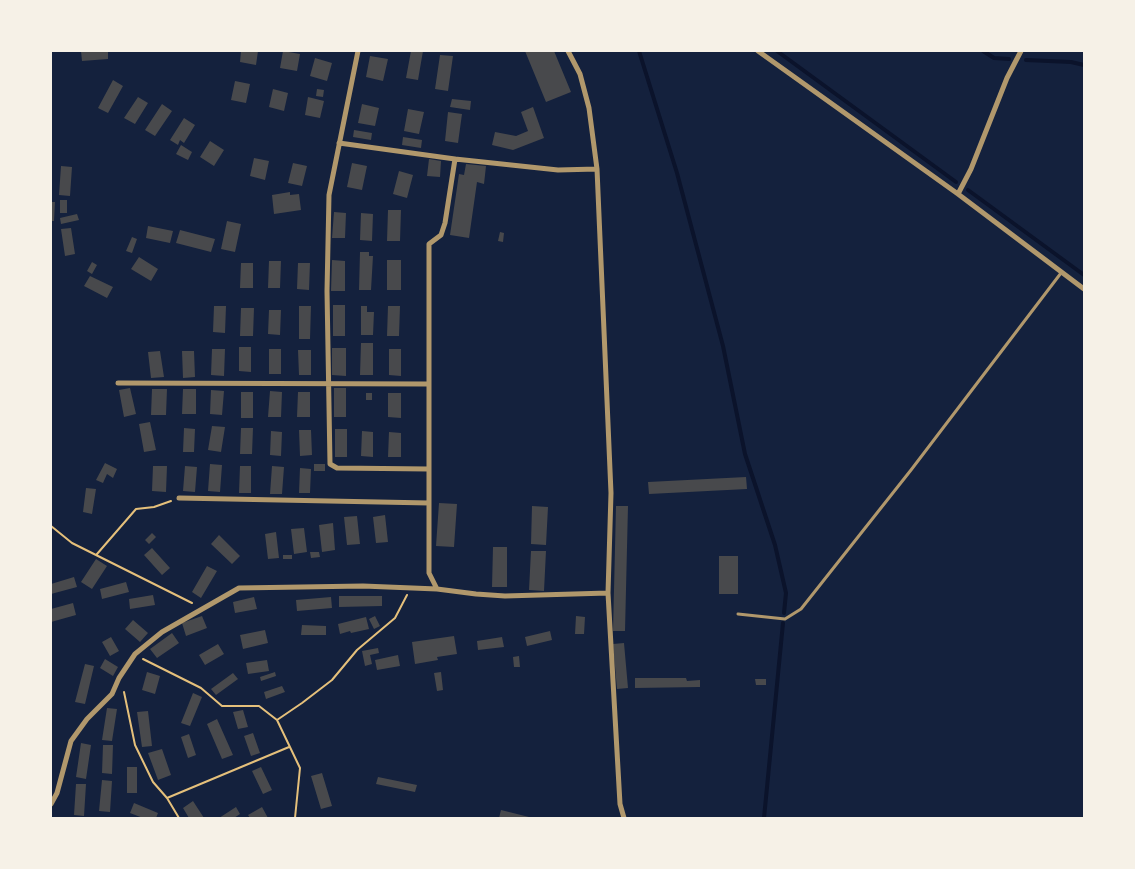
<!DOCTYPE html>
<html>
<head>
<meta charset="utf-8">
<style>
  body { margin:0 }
  #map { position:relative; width:1135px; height:869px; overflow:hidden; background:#14213d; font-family:"Archivo Narrow",sans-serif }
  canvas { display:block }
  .frame { position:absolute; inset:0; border:52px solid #f6f1e7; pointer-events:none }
</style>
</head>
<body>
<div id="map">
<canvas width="1135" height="869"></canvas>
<div class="frame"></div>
</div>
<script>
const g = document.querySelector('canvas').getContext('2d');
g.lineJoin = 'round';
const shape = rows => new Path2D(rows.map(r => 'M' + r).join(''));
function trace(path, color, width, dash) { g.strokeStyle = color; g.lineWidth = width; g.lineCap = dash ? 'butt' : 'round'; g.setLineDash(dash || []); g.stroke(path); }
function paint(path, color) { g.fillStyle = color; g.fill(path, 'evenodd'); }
trace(shape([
  [639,51,677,173,723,346,745,454,775,545,786,593,784,613],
  [777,51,956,182],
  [983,51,994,58,1009,59],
  [1026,60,1071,62,1084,65],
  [968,190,1084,275],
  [764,818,783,623]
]), '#0b132b', 4);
paint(shape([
  [81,51,108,51,108,59,82,61],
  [241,51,258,51,256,65,240,62],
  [283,51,300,54,297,71,280,68],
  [411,51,423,51,418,80,406,78],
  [525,51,554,51,571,92,546,102],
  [440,55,453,56,448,91,435,89],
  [370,56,388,59,383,81,366,77],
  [315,58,332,63,327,81,310,76],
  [113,80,123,86,108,113,98,108],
  [235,81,250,84,246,103,231,100],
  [273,89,288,93,284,111,269,107],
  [317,89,324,90,323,97,316,96],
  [138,97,148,103,135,124,124,118],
  [308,97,324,101,320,118,305,115],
  [452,99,471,101,470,110,450,107],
  [162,104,172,111,155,136,145,130],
  [362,104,379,108,375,126,358,123],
  [533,107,544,138,513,150,492,145,495,132,516,136,528,131,521,112],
  [408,109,424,112,419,134,404,131],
  [448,112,462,114,458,143,445,141],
  [184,118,195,125,184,143,180,140,178,145,170,140],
  [354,130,372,133,371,140,353,137],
  [403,137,422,140,421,148,402,145],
  [210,141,224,150,214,166,200,157],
  [181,145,192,152,188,160,176,154],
  [254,158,269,161,265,180,250,176],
  [429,159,441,161,440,177,427,176],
  [293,163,307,166,302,186,288,183],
  [352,163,367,166,362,190,347,187],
  [466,164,486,166,484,184,477,182,469,238,450,235,459,174,464,175],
  [61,166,72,167,70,196,59,195],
  [399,171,413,175,407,198,393,194],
  [290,192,290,195,299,194,301,210,274,214,272,195],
  [60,200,67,200,67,213,60,213],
  [51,202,55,202,54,221,51,221],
  [388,210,401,210,400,241,387,241],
  [334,212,346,213,345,238,332,238],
  [361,213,373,214,372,241,360,240],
  [77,214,79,220,61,224,60,218],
  [227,221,241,224,235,252,221,249],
  [148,226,173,231,170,243,146,238],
  [71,228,75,254,65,256,61,229],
  [180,230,215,239,211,252,176,243],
  [500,232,504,233,503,242,498,241],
  [132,237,137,239,132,253,126,251],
  [360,252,369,252,369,256,373,256,371,290,359,290],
  [139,257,158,269,151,281,131,269],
  [332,260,345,261,345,291,331,291],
  [387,260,401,260,401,290,387,290],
  [269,261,281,261,280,288,268,288],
  [92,262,97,265,92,274,87,271],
  [241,263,253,263,253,288,240,288],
  [298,263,310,263,309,290,297,289],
  [90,276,113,287,107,298,84,286],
  [333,305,345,305,345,336,333,336],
  [214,306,226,306,225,333,213,332],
  [299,306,311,306,310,339,299,339],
  [361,306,367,306,367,312,374,312,373,335,361,335],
  [388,306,400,306,399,336,387,336],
  [241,308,254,308,253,336,240,336],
  [269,310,281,310,280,335,268,334],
  [361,343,373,343,373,375,360,375],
  [239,347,251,347,251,372,239,371],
  [332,348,346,348,346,376,332,375],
  [212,349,225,349,224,376,211,375],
  [269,349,281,349,281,374,269,374],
  [389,349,401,349,401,376,389,375],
  [298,350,311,350,311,375,299,375],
  [160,351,164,377,151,378,148,352],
  [182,351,194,351,195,377,183,378],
  [130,388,136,414,124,417,119,390],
  [334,388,346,388,346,417,334,417],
  [152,389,167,389,166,415,151,415],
  [183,389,196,389,196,414,182,414],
  [211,390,224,391,222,415,210,414],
  [270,391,282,392,281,417,268,417],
  [241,392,253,392,253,418,241,418],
  [298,392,310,392,310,417,297,417],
  [366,393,372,393,372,400,366,400],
  [388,393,401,393,401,418,388,417],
  [150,422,156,450,144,452,139,424],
  [212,426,225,427,221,452,208,450],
  [184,428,195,429,194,452,183,452],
  [241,428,253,428,252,454,240,454],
  [335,429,347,429,347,457,335,457],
  [299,430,311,430,312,455,300,456],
  [271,431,282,432,281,456,270,455],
  [362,431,373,432,373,457,361,456],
  [389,432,401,433,401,457,388,457],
  [105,463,117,469,113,478,107,474,103,483,96,480],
  [210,464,222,465,220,492,208,491],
  [314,464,325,464,325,471,314,471],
  [153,466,167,466,166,492,152,491],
  [185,466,197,467,195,492,183,491],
  [240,466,251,466,251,493,239,493],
  [272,466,284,467,282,494,270,494],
  [300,468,311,469,310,493,299,493],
  [746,477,747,489,649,494,648,482],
  [86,488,96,489,92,514,83,512],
  [439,503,457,504,454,547,436,546],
  [532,506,548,507,546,545,531,544],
  [616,506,628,506,625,631,613,631],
  [385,515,388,542,376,543,373,517],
  [357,516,360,544,347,545,344,517],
  [333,523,335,550,322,552,319,525],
  [304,528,307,552,294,554,291,529],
  [276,532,279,558,268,559,265,534],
  [152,533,156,537,149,544,145,540],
  [219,535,240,556,232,564,211,544],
  [493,547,507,547,507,587,492,587],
  [152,548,170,568,162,575,144,555],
  [531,551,546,551,544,591,529,590],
  [310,552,319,552,320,557,311,558],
  [283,555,292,555,292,559,283,559],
  [719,556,738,556,738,594,719,594],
  [96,559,107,566,92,589,81,582],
  [207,566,217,571,201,598,192,592],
  [74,577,77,587,51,594,51,584],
  [126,582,129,592,102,599,100,589],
  [153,595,155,605,130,609,129,599],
  [339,596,382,596,382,606,339,607],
  [254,597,257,609,235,613,233,602],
  [331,597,332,608,297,611,296,600],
  [73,603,76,615,51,622,51,609],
  [202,616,207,628,186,636,182,623],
  [375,616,380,626,374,629,369,619],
  [576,616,585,617,584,634,575,634],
  [366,617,369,629,351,633,350,631,340,634,338,624],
  [133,620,148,633,140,642,125,629],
  [302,625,326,626,326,635,301,635],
  [265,630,268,643,243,649,240,635],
  [550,631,552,640,527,646,525,637],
  [172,633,179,643,157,658,150,649],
  [454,636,457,654,437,657,438,660,415,664,412,642],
  [111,637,119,651,110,656,102,642],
  [502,637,504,647,478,650,477,641],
  [624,643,628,688,617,689,613,644],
  [218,644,224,654,205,665,199,655],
  [378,648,379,653,370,655,372,664,365,666,362,651],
  [398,655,400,666,377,670,375,660],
  [519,656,520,667,514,667,513,657],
  [105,659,118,667,113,676,100,668],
  [267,660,269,671,248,674,246,663],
  [85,664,94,666,85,704,75,702],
  [147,672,160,676,155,694,142,690],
  [275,672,276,676,261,681,260,677],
  [441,672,443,690,437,691,434,673],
  [233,673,238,679,216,695,211,689],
  [635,678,686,678,687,681,700,680,700,687,635,688],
  [755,679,766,679,766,685,756,685],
  [282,686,285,692,266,699,264,692],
  [193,693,202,697,190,726,181,723],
  [107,708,117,709,112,741,102,740],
  [243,710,248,727,238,729,233,712],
  [148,711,152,746,142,747,137,712],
  [217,719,233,755,222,759,207,724],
  [253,733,260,753,251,756,244,736],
  [189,734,196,755,188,758,181,737],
  [81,743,91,745,86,779,76,777],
  [103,745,113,745,112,774,102,773],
  [162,749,171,775,158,780,148,753],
  [127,767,137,767,137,793,127,793],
  [261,767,272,790,263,794,252,771],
  [322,773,332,806,321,809,311,776],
  [378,777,417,785,415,792,376,784],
  [102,780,112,781,110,812,99,811],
  [76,784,86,784,84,816,74,815],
  [193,801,204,818,189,818,183,808],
  [134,803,158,813,156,818,143,818,130,813],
  [236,807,240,814,234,818,219,818],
  [262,807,268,818,250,818,248,815],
  [501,810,529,817,529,818,499,818]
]), '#48494c');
trace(shape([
  [51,526,72,543,192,603],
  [97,554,136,509,154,507,171,501],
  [143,659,201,688,222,706,259,706,277,720],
  [124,692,135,745,153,782,167,798,179,818],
  [167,798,289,747],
  [295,818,300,768,277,720,302,703,332,680,357,650,395,618,407,595]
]), '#e5c07b', 2);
trace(shape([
  [738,614,785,619,801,609,911,470,1061,273]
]), '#b1986c', 3);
trace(shape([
  [358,51,329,195,327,291,330,464,337,468,428,469],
  [568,51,580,74,589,108,597,169,611,493,608,593,620,804,624,818],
  [758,51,958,194,1084,289],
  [339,143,455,159,558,170,597,169],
  [958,194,971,169,1007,78,1021,51],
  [118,383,428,384],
  [179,498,429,503],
  [437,589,429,573,429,244,441,235,445,223,455,159],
  [51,804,57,793,71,741,87,719,112,694,119,678,135,654,162,632,239,588,363,586,437,589,476,594,505,596,608,593]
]), '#b1986c', 5);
</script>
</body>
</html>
